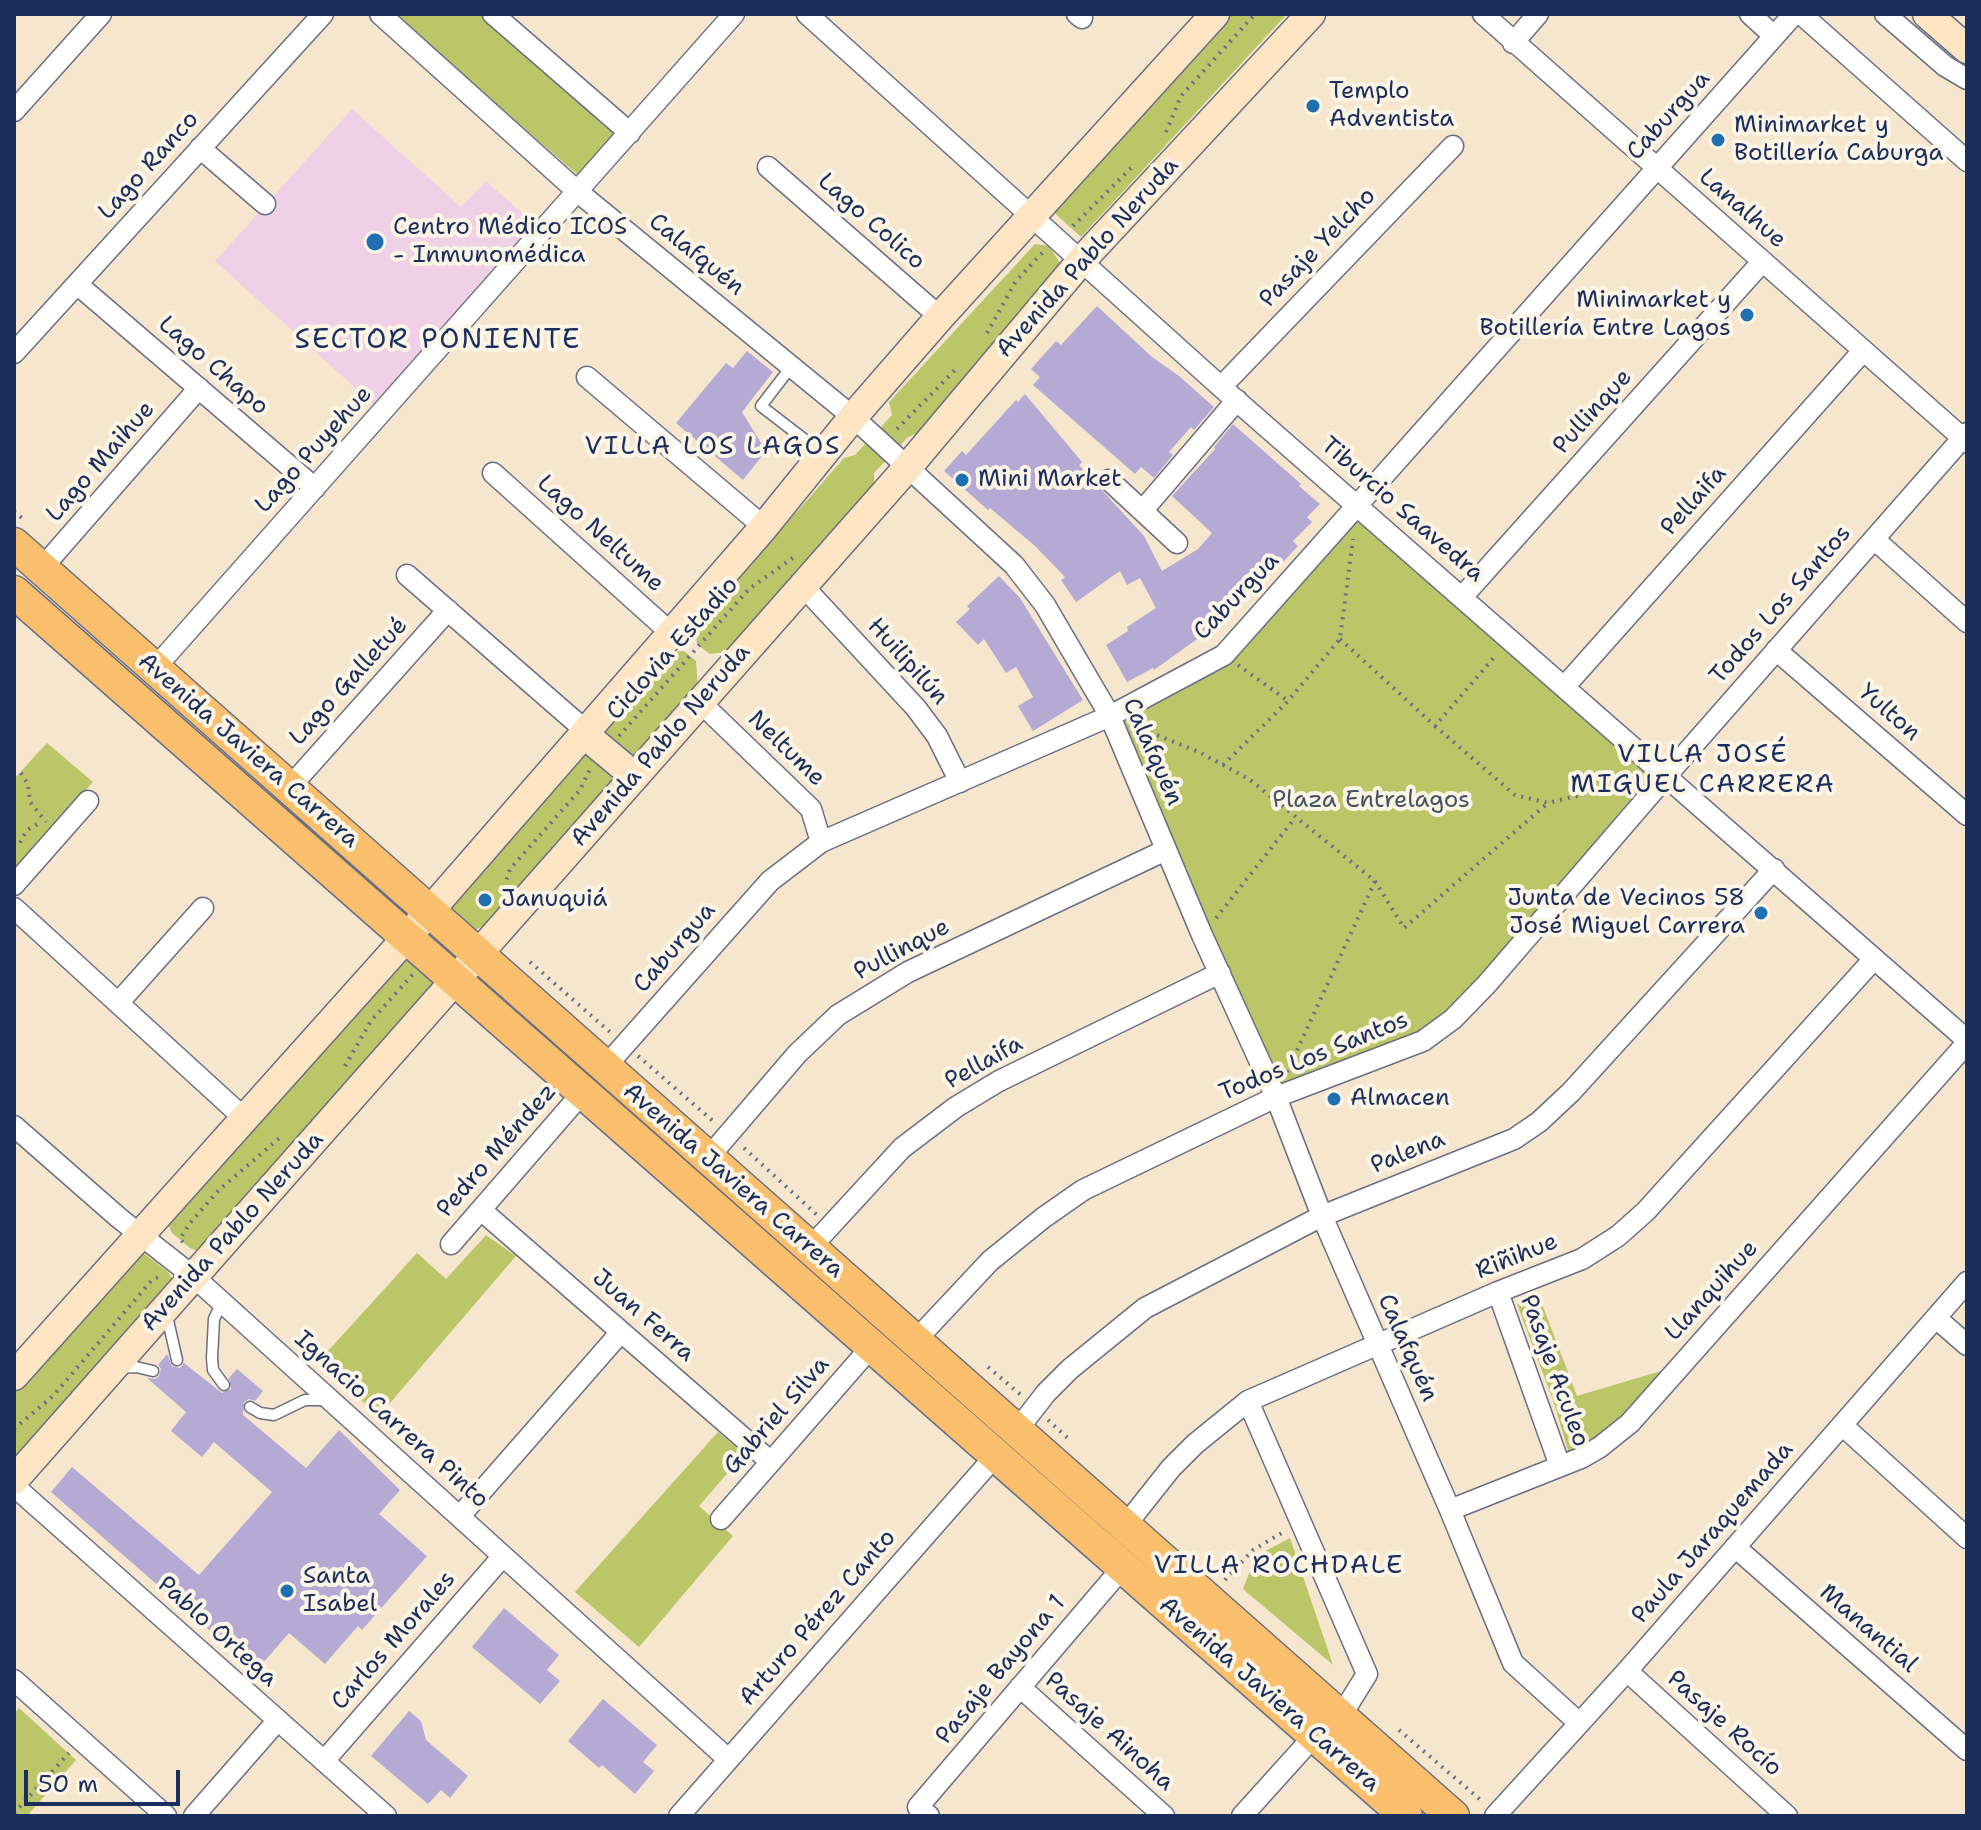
<!DOCTYPE html>
<html>
<head>
<meta charset="utf-8">
<style>
  body { margin:0 }
  #map { position:relative; width:1981px; height:1830px; overflow:hidden; background:#f7e6ce; font-family:"Shantell Sans",sans-serif }
  canvas { display:block }
  .frame { position:absolute; inset:0; border:16px solid #1b2f5e; pointer-events:none }
  .scale { position:absolute; left:24px; top:1770px; width:156px; height:36px; box-sizing:border-box; border:4px solid #1b2f5e; border-top:0; padding-left:10px; font-size:24px; line-height:28px; white-space:nowrap; color:#1b2f5e; -webkit-text-stroke:6px #fcf5e5; paint-order:stroke }
</style>
</head>
<body>
<div id="map">
<canvas width="1981" height="1830"></canvas>
<div class="frame"></div>
<div class="scale">50 m</div>
</div>
<script>
const g = document.querySelector('canvas').getContext('2d');
g.lineJoin = 'round';
function paint(path, color) { g.fillStyle = color; g.fill(path, 'evenodd'); }
const shape = rows => new Path2D(rows.map(r => 'M' + r).join(''));
function trace(path, color, width, dash) { g.strokeStyle = color; g.lineWidth = width; g.lineCap = dash ? 'butt' : 'round'; g.setLineDash(dash || []); g.stroke(path); }
function drawText(font, color, halo, rows, align = 'center') {
  g.font = font + ' "Shantell Sans",sans-serif'; g.lineWidth = 8; g.setLineDash([]); g.textBaseline = 'middle'; g.strokeStyle = halo; g.fillStyle = color; for (const [text, x, y, turn = 0] of rows) {
    g.save(); g.translate(x, y); g.rotate((+turn || 0) * Math.PI / 180); g.textAlign = isNaN(turn) ? turn : align; if (halo) g.strokeText(text, 0, 0); g.fillText(text, 0, 0); g.restore();
  }
}
paint(shape([
  [352,109,461,207,486,181,534,224,373,404,215,261]
]), '#efd0e6');
paint(shape([
  [393,14,486,14,620,131,579,176],
  [1227,14,1287,14,1081,237,1050,209],
  [1035,244,1049,246,1062,266,926,431,908,437,874,473,874,486,726,652,710,654,697,644,695,628,844,458,855,455,892,415,889,402],
  [1358,521,1651,776,1452,1009,1417,1034,1282,1084,1212,931,1124,721,1230,663],
  [684,651,696,661,698,688,490,923,477,929,467,929,451,915,452,904,674,652],
  [47,743,93,782,14,872,14,779],
  [407,951,442,982,200,1252,190,1248,172,1233,167,1222],
  [486,1235,516,1256,379,1416,318,1362,417,1253,446,1279],
  [141,1251,168,1272,174,1282,14,1463,14,1392],
  [1539,1296,1577,1396,1661,1371,1604,1441,1569,1454,1554,1403,1517,1304],
  [718,1432,744,1454,699,1506,733,1536,639,1647,575,1592],
  [1290,1538,1333,1665,1243,1589,1256,1556],
  [19,1708,76,1760,27,1816,14,1816,14,1714]
]), '#bac668');
paint(shape([
  [1097,306,1152,357,1179,376,1214,407,1194,430,1191,427,1169,452,1173,455,1154,478,1141,467,1135,474,1033,385,1040,377,1031,369,1056,341,1061,345],
  [747,351,773,372,742,412,766,451,743,480,676,423,726,363,733,368],
  [1025,394,1082,462,1079,465,1144,536,1162,571,1198,549,1212,533,1172,496,1215,449,1214,447,1233,424,1301,484,1299,486,1320,504,1307,517,1312,522,1293,541,1298,546,1268,578,1263,573,1227,608,1232,614,1154,670,1153,668,1127,682,1106,645,1128,631,1127,627,1156,608,1140,578,1127,585,1120,571,1076,602,1061,580,1065,577,1035,546,990,508,988,510,944,471,962,451,966,455,1016,400,1018,402],
  [999,576,1020,598,1083,700,1033,731,1018,706,1033,697,1016,667,1006,673,984,639,978,645,956,622,970,609,967,606],
  [167,1354,172,1366,180,1368,184,1363,222,1393,231,1389,229,1378,237,1369,263,1391,255,1401,249,1399,244,1402,243,1415,306,1468,339,1430,400,1490,379,1514,427,1556,362,1630,358,1626,325,1664,289,1633,256,1671,51,1492,72,1467,199,1575,272,1492,214,1442,202,1457,171,1431,186,1412,147,1378,155,1379,159,1376,161,1369,158,1365],
  [504,1608,559,1655,547,1670,560,1681,540,1704,472,1647],
  [603,1699,657,1745,643,1762,654,1771,635,1794,602,1765,599,1768,568,1741],
  [409,1711,421,1721,426,1740,468,1776,450,1798,441,1790,428,1804,371,1756]
]), '#b5aad4');
const lane = shape([
  [791,367,761,406,822,453],
  [222,1302,214,1319,212,1358,213,1370,224,1385],
  [167,1316,177,1360],
  [119,1368,136,1367,153,1371],
  [250,1407,260,1413,274,1415,305,1400,326,1400]
]);
const street = shape([
  [380,14,578,192,853,417,1014,565,1045,605,1110,716,1202,935,1276,1097,1322,1216,1450,1510,1513,1663,1579,1723],
  [493,14,630,133],
  [807,14,1221,387,1967,1040],
  [1077,14,1082,18],
  [1483,14,1967,442],
  [1750,14,1774,36],
  [1801,14,1967,161],
  [1885,14,1945,66,1967,79],
  [1513,43,1538,14],
  [14,111,101,14],
  [200,148,265,204],
  [768,167,940,317],
  [77,284,315,488],
  [14,353,323,14],
  [587,377,764,527],
  [1221,387,1453,146],
  [493,473,671,633],
  [1109,480,1177,543],
  [1143,510,1237,400],
  [1874,539,1967,622],
  [42,568,199,388],
  [407,575,586,731],
  [802,585,916,708,937,736,960,782],
  [1462,597,1762,262],
  [1776,650,1967,815],
  [154,669,734,14],
  [1565,686,1863,351],
  [700,702,811,809,821,842],
  [289,788,448,610],
  [14,885,88,801],
  [14,908,245,1119],
  [119,1002,203,908],
  [605,1067,770,881,821,842,1110,716,1224,655,1794,14],
  [14,1126,119,1218,194,1277,728,1759],
  [708,1158,797,1054,838,1015,908,972,1166,850],
  [481,1210,771,1462],
  [451,1244,583,1092],
  [810,1248,902,1148,956,1107,999,1081,1220,973],
  [1498,1292,1560,1466],
  [1936,1318,1967,1345],
  [915,1341,990,1261,1043,1218,1083,1190,1276,1097,1423,1041,1453,1019,1487,984,1667,775,1967,433],
  [1248,1401,1367,1674,1341,1716],
  [1842,1425,1967,1538],
  [1018,1429,1046,1393,1070,1369,1145,1308,1322,1216,1514,1139,1539,1122,1571,1092,1774,869],
  [14,1486,386,1816],
  [1450,1510,1581,1458,1600,1447,1630,1423,1967,1043],
  [460,1516,621,1332],
  [721,1519,872,1346],
  [1125,1526,1171,1468,1195,1444,1248,1401,1498,1292,1582,1259,1618,1236,1646,1211,1874,959],
  [1735,1547,1967,1750],
  [1627,1671,1787,1816],
  [14,1680,166,1816],
  [1020,1687,1164,1816],
  [324,1761,503,1556],
  [194,1816,278,1720],
  [679,1816,996,1455],
  [929,1816,918,1807,1123,1567],
  [1242,1816,1315,1735],
  [1495,1816,1627,1671,1967,1282]
]);
const secondary = shape([
  [1927,14,1967,49],
  [584,734,626,769,629,776,627,785],
  [14,1376,407,937,764,527,853,417,940,317,1215,14],
  [14,1480,907,468,1081,261,1311,14]
]);
const primary = shape([
  [14,544,1453,1816],
  [14,592,1406,1816]
]);
trace(lane, '#686f85', 13);
trace(street, '#686f85', 23);
trace(secondary, '#686f85', 31);
trace(primary, '#686f85', 35);
trace(shape([
  [1166,132,1181,96,1255,14],
  [1073,226,1132,167],
  [987,333,1016,281,1043,252],
  [897,429,955,370],
  [14,511,23,519],
  [1340,639,1435,726,1496,655],
  [1238,665,1288,701],
  [1135,726,1199,752,1249,779,1375,881,1404,928,1548,803],
  [1435,726,1515,795,1548,803,1633,782],
  [619,736,749,589,794,557],
  [1223,765,1288,701,1340,639,1353,539],
  [21,773,28,784,30,802,46,822],
  [14,847,18,846,27,830,41,822],
  [504,887,510,869,580,790,590,769],
  [1216,918,1295,818],
  [530,962,610,1032],
  [638,1056,713,1121],
  [345,1066,371,1021,413,974],
  [1287,1072,1375,881],
  [744,1148,817,1215],
  [183,1242,180,1239,190,1223,219,1190,283,1135],
  [988,1367,1021,1395],
  [1048,1420,1071,1441],
  [14,1429,53,1396,152,1280,159,1277],
  [1225,1580,1253,1550,1285,1531],
  [1399,1730,1483,1802],
  [14,1813,69,1753]
]), '#686f85', 4, [2, 6]);
trace(lane, '#fff', 10);
trace(street, '#fff', 20);
trace(secondary, '#fde5c4', 28);
trace(primary, '#f9bf6c', 32);
for (const [x, y, r, color] of [
  [1313,106,8,"#1f6fb2"],
  [1718,140,8,"#1f6fb2"],
  [375,242,10,"#1f6fb2"],
  [1747,315,8,"#1f6fb2"],
  [962,480,8,"#1f6fb2"],
  [485,900,8,"#1f6fb2"],
  [1761,913,8,"#1f6fb2"],
  [1334,1099,8,"#1f6fb2"],
  [287,1591,8,"#1f6fb2"]
]) { const dot = new Path2D(); dot.arc(x, y, r, 0, 2 * Math.PI); g.fillStyle = color; g.fill(dot); trace(dot, '#fcf5e5', 3); }
drawText('24px', '#1b2f5e', '#fcf5e5', [
  ["Templo",1329,92],
  ["Adventista",1329,120],
  ["Minimarket y",1734,126],
  ["Botillería Caburga",1734,154],
  ["Centro Médico ICOS",393,228],
  ["- Inmunomédica",393,256],
  ["Minimarket y",1731,301,"right"],
  ["Botillería Entre Lagos",1731,329,"right"],
  ["Mini Market",978,480],
  ["Junta de Vecinos 58",1745,899,"right"],
  ["José Miguel Carrera",1745,927,"right"],
  ["Januquiá",501,900],
  ["Almacen",1350,1099],
  ["Santa",303,1577],
  ["Isabel",303,1605]
], 'left');
drawText('24px', '#1b2f5e', '#fcf5e5', [
  ["Caburgua",1669,116,-48],
  ["Lago Ranco",149,166,-48],
  ["Lanalhue",1742,209,41],
  ["Lago Colico",871,222,41],
  ["Pasaje Yelcho",1318,248,-46],
  ["Calafquén",696,255,39],
  ["Avenida Pablo Neruda",1088,258,-48],
  ["Lago Chapo",213,366,41],
  ["Pullinque",1593,412,-48],
  ["Lago Puyehue",314,450,-48],
  ["Lago Maihue",101,462,-49],
  ["Pellaifa",1694,501,-48],
  ["Tiburcio Saavedra",1402,510,41],
  ["Lago Neltume",600,534,42],
  ["Caburgua",1237,597,-46],
  ["Todos Los Santos",1781,605,-49],
  ["Ciclovia Estadio",673,649,-48],
  ["Huilipilún",907,662,48],
  ["Lago Galletué",349,682,-48],
  ["Yulton",1889,713,41],
  ["Avenida Pablo Neruda",661,746,-49],
  ["Neltume",786,749,44],
  ["Avenida Javiera Carrera",248,751,41],
  ["Calafquén",1152,752,66],
  ["Caburgua",675,948,-49],
  ["Pullinque",902,950,-28],
  ["Todos Los Santos",1314,1057,-22],
  ["Pellaifa",984,1063,-29],
  ["Pedro Méndez",497,1151,-49],
  ["Palena",1408,1153,-22],
  ["Avenida Javiera Carrera",733,1181,41],
  ["Avenida Pablo Neruda",233,1232,-48],
  ["Riñihue",1517,1257,-22],
  ["Llanquihue",1712,1291,-48],
  ["Juan Ferra",643,1316,41],
  ["Calafquén",1407,1348,66],
  ["Pasaje Aculeo",1554,1371,70],
  ["Gabriel Silva",777,1416,-49],
  ["Ignacio Carrera Pinto",391,1420,42],
  ["Paula Jaraquemada",1713,1533,-49],
  ["Arturo Pérez Canto",818,1618,-49],
  ["Manantial",1868,1629,41],
  ["Pablo Ortega",217,1632,42],
  ["Carlos Morales",394,1641,-49],
  ["Pasaje Bayona 1",1001,1670,-50],
  ["Avenida Javiera Carrera",1269,1695,41],
  ["Pasaje Rocío",1724,1724,42],
  ["Pasaje Ainoha",1109,1732,42]
]);
drawText('24px', '#435560', '#fcf5e5', [
  ["Plaza Entrelagos",1371,801]
]);
g.letterSpacing = '2px';
drawText('26px', '#1b2f5e', '#fcf5e5', [
  ["VILLA LOS LAGOS",713,447],
  ["VILLA JOSÉ",1703,755],
  ["MIGUEL CARRERA",1703,785],
  ["VILLA ROCHDALE",1279,1566]
]);
g.letterSpacing = '0px';
g.letterSpacing = '2px';
drawText('28px', '#1b2f5e', '#fcf5e5', [
  ["SECTOR PONIENTE",438,341]
]);
g.letterSpacing = '0px';
</script>
</body>
</html>
